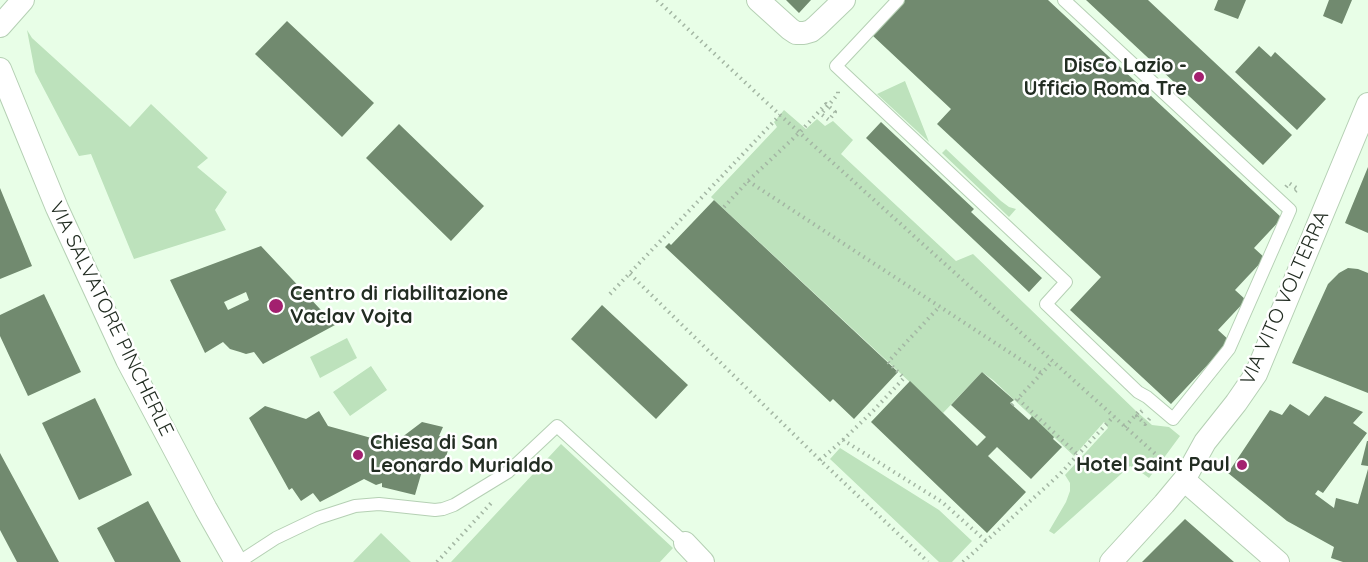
<!DOCTYPE html>
<html>
<head>
<meta charset="utf-8">
<style>
  body { margin:0 }
  canvas { display:block; background:#e8fee7 }
</style>
</head>
<body>
<canvas width="1368" height="562"></canvas>
<script>
const g = document.querySelector('canvas').getContext('2d');
g.lineJoin = 'round';
function paint(path, color) { g.fillStyle = color; g.fill(path, 'evenodd'); }
const shape = rows => new Path2D(rows.map(r => 'M' + r).join(''));
function trace(path, color, width, dash) { g.strokeStyle = color; g.lineWidth = width; g.lineCap = dash ? 'butt' : 'round'; g.setLineDash(dash || []); g.stroke(path); }
function drawText(font, color, halo, rows, align = 'center') {
  g.font = font + ' Quicksand,sans-serif'; g.lineWidth = 5; g.setLineDash([]); g.textBaseline = 'middle'; g.strokeStyle = halo; g.fillStyle = color; for (const [text, x, y, turn = 0] of rows) {
    g.save(); g.translate(x, y); g.rotate((+turn || 0) * Math.PI / 180); g.textAlign = isNaN(turn) ? turn : align; if (halo) g.strokeText(text, 0, 0); g.fillText(text, 0, 0); g.restore();
  }
}
paint(shape([
  [27,30,32,38,130,127,151,104,208,158,197,167,227,192,215,210,226,230,134,259,91,154,79,156,35,72],
  [905,81,929,142,877,94],
  [784,110,806,129,817,119,825,126,833,121,853,140,841,154,956,261,973,254,1136,411,1152,425,1169,427,1180,436,1149,478,1138,470,1130,466,1054,534,1049,531,1066,502,1070,491,1070,483,1065,475,1108,428,1104,422,1074,456,993,380,982,372,943,413,711,197,777,127,774,122],
  [946,149,1001,201,1009,207,1016,209,1009,217,942,153],
  [347,338,357,358,320,378,310,357],
  [371,366,387,390,350,416,333,392],
  [561,444,673,548,660,562,451,562],
  [840,448,939,510,972,541,952,562,939,562,830,459],
  [381,533,411,562,353,562]
]), '#bde2bc');
paint(shape([
  [786,0,811,0,799,13],
  [905,0,1048,0,1282,218,1254,248,1265,258,1235,290,1246,300,1218,330,1230,341,1171,404,1070,310,1101,277,937,124,951,109,872,35],
  [1086,0,1148,0,1292,135,1263,165],
  [1218,0,1246,0,1238,19,1214,10],
  [1329,0,1352,0,1342,24,1323,16],
  [287,21,374,103,342,137,255,54],
  [1259,46,1271,57,1275,52,1326,99,1297,130,1235,72],
  [881,122,974,209,971,212,1042,278,1029,292,866,138],
  [399,124,484,206,451,241,366,158],
  [1368,167,1368,233,1345,223],
  [0,188,32,266,0,279],
  [714,200,898,372,854,419,833,399,830,402,665,247,669,243,671,245],
  [261,246,335,325,263,364,254,352,246,354,240,352,230,349,223,342,205,353,170,280],
  [246,292,249,300,228,310,224,302],
  [1348,268,1358,269,1368,273,1368,393,1292,363,1328,284,1339,273],
  [44,294,81,372,28,396,0,336,0,315],
  [602,305,688,385,656,419,571,339],
  [982,372,1014,400,1010,403,1029,420,1032,416,1054,437,1053,439,1062,447,1031,479,997,447,988,456,1026,492,987,533,871,422,910,381,977,446,986,437,951,405],
  [1325,396,1363,412,1353,423,1367,433,1323,493,1318,490,1315,494,1334,508,1336,498,1358,504,1368,469,1368,562,1343,562,1331,558,1334,547,1287,521,1228,473,1270,410,1282,415,1290,404,1309,416],
  [95,398,132,475,79,500,42,423],
  [265,406,306,419,319,411,328,426,393,444,422,422,443,427,439,436,451,440,446,457,422,471,415,495,382,487,382,483,376,485,364,479,320,502,313,493,301,501,292,488,289,490,249,418],
  [1367,441,1368,441,1368,466,1361,465],
  [0,453,59,562,17,562,0,530],
  [148,501,181,562,115,562,97,528],
  [1185,519,1234,562,1142,562]
]), '#718a6f');
const service = shape([
  [898,0,836,66,1066,282,1046,304,1138,392,1147,397,1173,419,1229,349,1290,210,1064,0],
  [239,562,276,538,318,518,355,506,379,504,435,510,443,509,454,505,508,472,557,426,685,543]
]);
const minor = shape([
  [758,0,790,29,796,33,804,33,811,31,817,26,844,0],
  [0,26,23,0],
  [0,69,57,208,127,360,206,509,236,562],
  [1184,480,1278,562],
  [685,543,703,562],
  [1111,562,1164,504,1184,480,1205,442,1236,403,1256,374,1368,104]
]);
trace(service, '#b5d0b4', 14);
trace(minor, '#b5d0b4', 24);
trace(shape([
  [657,0,780,115,1162,460],
  [748,181,1041,373],
  [1286,187,1289,183,1298,189,1293,193],
  [724,207,748,181,800,132,826,104,835,112,829,120,821,114,838,94,838,88],
  [630,274,820,460,928,562],
  [610,294,780,115],
  [1018,399,1078,455],
  [1012,405,1053,361],
  [1142,411,1137,416,1145,424,1150,418],
  [1125,427,1141,409],
  [843,440,874,410,904,378,888,362,940,306],
  [820,460,843,440,942,502,986,541],
  [437,562,493,501],
  [963,562,1060,474,1114,416]
]), '#a3b6a3', 4, [1.5, 4.5]);
trace(service, '#fff', 12);
trace(minor, '#fff', 22);
for (const [x, y, r, color] of [
  [1199,77,6,"#a3206f"],
  [276,306,8,"#a3206f"],
  [358,455,6,"#a3206f"],
  [1242,465,6,"#a3206f"]
]) { const dot = new Path2D(); dot.arc(x, y, r, 0, 2 * Math.PI); g.fillStyle = color; g.fill(dot); trace(dot, '#fff', 2); }
drawText('bold 20px', '#222d22', '#fff', [
  ["DisCo Lazio -",1187,66],
  ["Ufficio Roma Tre",1187,89],
  ["Centro di riabilitazione",290,294,"left"],
  ["Vaclav Vojta",290,317,"left"],
  ["Chiesa di San",370,443,"left"],
  ["Leonardo Murialdo",370,466,"left"],
  ["Hotel Saint Paul",1230,465]
], 'right');
drawText('20px', '#222d22', '#fff', [
  ["VIA VITO VOLTERRA",1285,298,-66],
  ["VIA SALVATORE PINCHERLE",111,319,64]
]);
</script>
</body>
</html>
